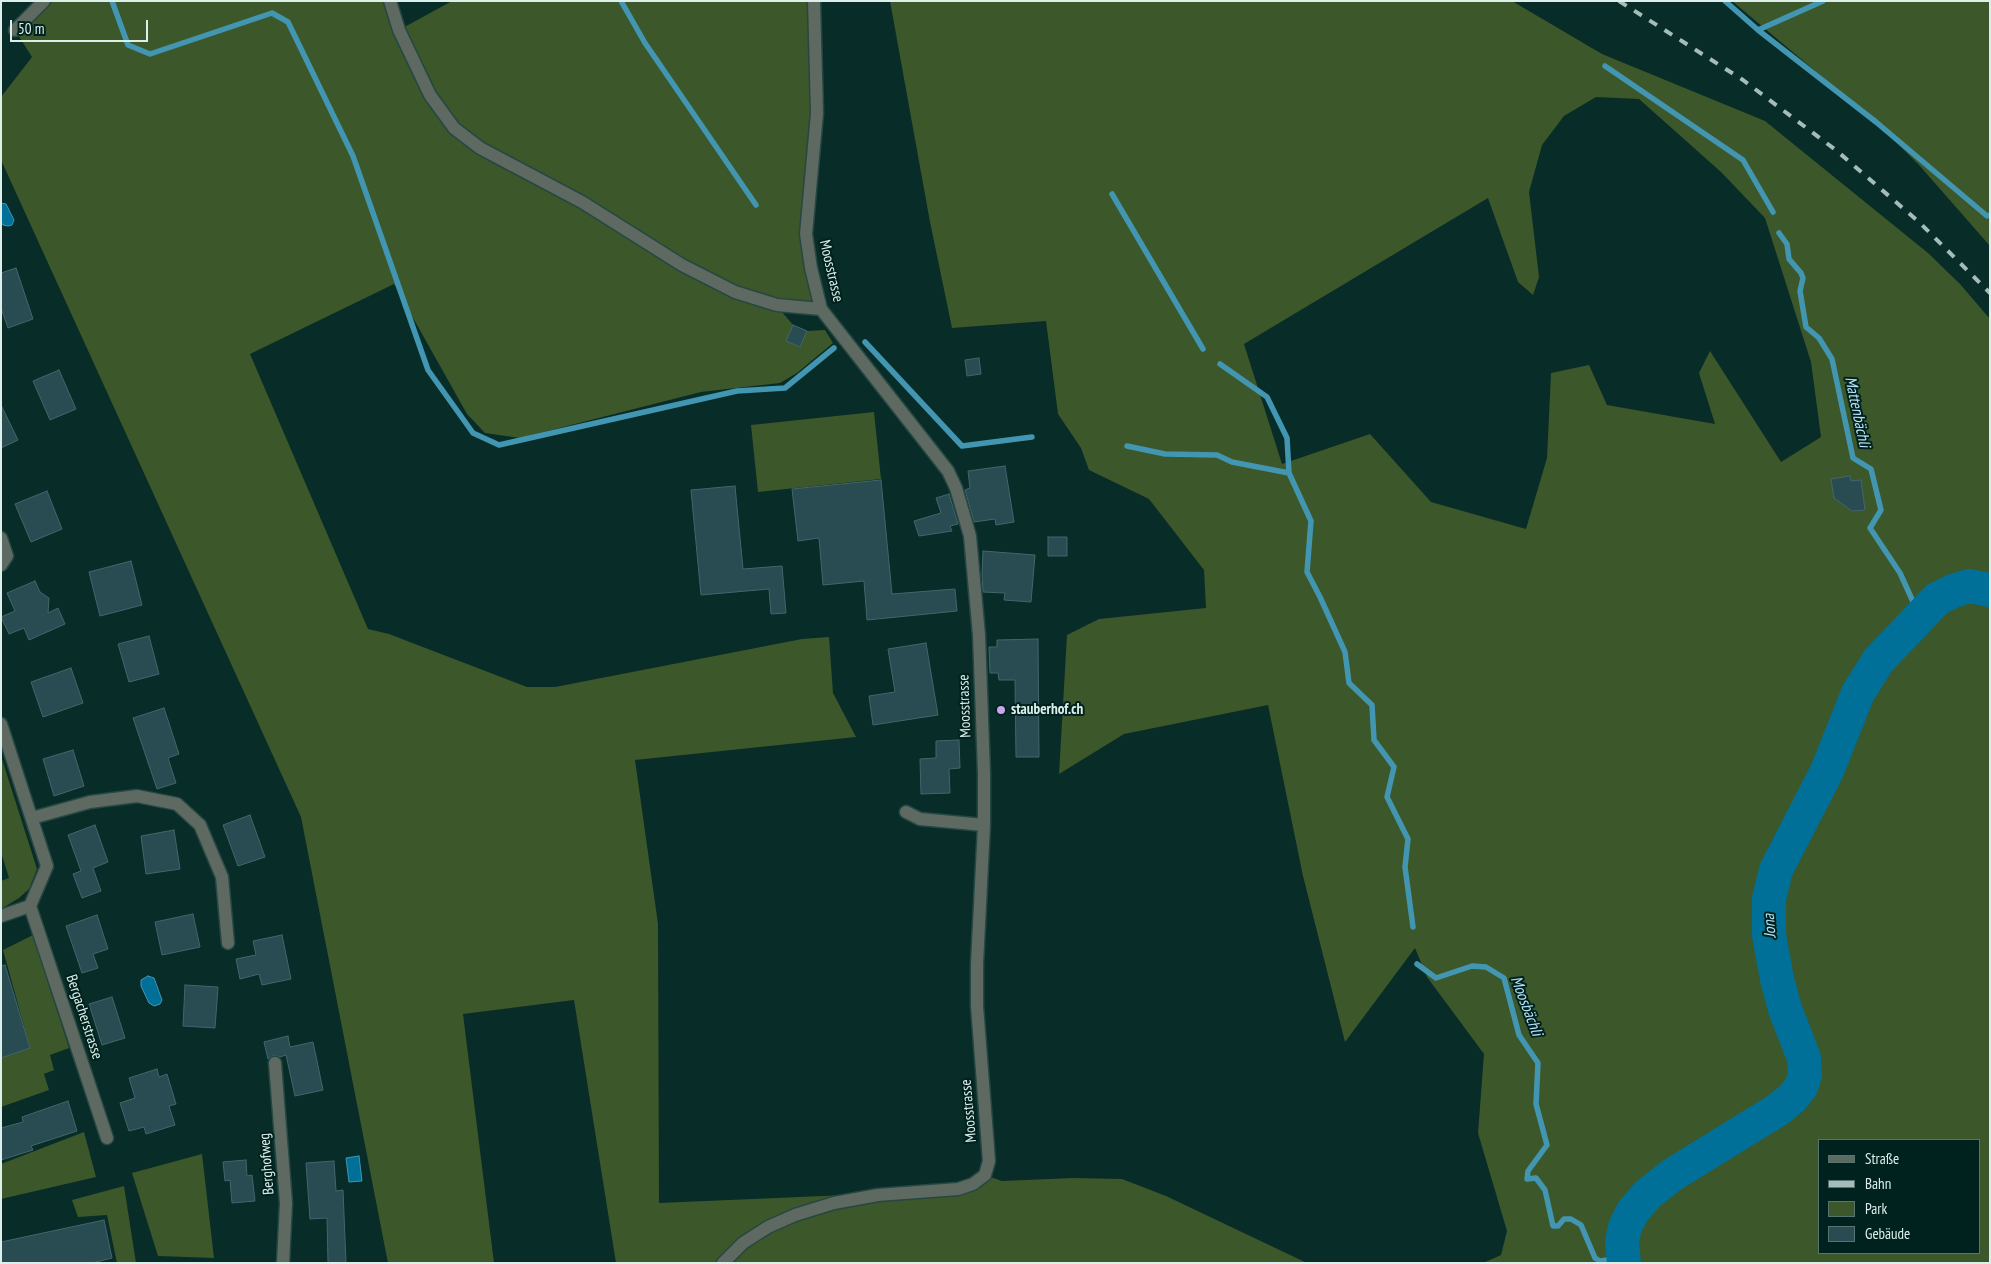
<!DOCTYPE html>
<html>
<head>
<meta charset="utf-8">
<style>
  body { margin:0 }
  #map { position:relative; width:1991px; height:1264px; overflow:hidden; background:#082c28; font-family:"PT Sans Narrow",sans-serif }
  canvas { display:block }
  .frame { position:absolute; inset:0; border:2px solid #dcefeb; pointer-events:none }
  .legend { position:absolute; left:1818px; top:1139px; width:162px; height:115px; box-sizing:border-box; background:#00221e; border:1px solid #587470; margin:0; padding:6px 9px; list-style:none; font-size:15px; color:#dcefeb }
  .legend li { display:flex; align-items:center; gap:10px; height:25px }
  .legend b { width:25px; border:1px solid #587470 }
  .scale { position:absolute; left:10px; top:20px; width:138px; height:22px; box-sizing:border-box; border:2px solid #dcefeb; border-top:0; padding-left:6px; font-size:15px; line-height:18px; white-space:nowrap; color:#dcefeb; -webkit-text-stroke:4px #00221e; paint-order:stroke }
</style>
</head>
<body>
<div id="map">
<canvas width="1991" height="1264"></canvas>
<div class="frame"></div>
<ul class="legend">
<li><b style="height:6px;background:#5d6961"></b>Straße</li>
<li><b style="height:6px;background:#a5bdb9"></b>Bahn</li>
<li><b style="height:14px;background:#3c5729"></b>Park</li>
<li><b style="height:14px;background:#284c51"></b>Gebäude</li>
</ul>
<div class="scale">50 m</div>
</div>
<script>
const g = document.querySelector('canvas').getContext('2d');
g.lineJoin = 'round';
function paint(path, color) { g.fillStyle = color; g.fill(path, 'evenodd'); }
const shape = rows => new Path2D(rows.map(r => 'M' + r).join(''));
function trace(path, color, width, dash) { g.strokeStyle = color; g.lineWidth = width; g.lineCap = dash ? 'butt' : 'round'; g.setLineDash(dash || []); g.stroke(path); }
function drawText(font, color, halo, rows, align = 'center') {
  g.font = font + ' "PT Sans Narrow",sans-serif'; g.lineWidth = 4; g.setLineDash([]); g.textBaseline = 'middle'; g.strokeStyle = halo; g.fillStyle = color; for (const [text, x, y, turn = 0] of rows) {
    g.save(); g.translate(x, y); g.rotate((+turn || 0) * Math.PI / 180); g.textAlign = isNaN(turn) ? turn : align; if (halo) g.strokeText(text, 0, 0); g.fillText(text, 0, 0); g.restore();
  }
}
paint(shape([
  [44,1,390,1,399,30,452,1,814,1,816,11,806,234,821,309,777,306,793,325,807,331,825,330,833,343,797,373,780,383,701,392,520,438,485,433,467,414,394,284,250,354,368,629,389,634,527,687,555,687,802,639,829,637,833,693,856,737,635,760,658,924,659,1203,940,1191,985,1175,1002,1181,1073,1178,1122,1179,1166,1196,1307,1263,616,1263,574,1000,463,1014,494,1263,388,1263,301,817,1,160,1,97,32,57,15,30],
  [890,1,1512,1,1602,54,1765,121,1928,253,1960,284,1990,319,1990,1263,1483,1263,1501,1255,1507,1231,1478,1133,1484,1054,1427,977,1415,948,1345,1042,1303,876,1268,705,1124,734,1059,774,1067,635,1099,619,1206,608,1204,570,1149,499,1089,470,1081,448,1058,414,1046,321,952,328,930,222],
  [1596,97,1639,99,1721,172,1765,218,1811,362,1821,437,1781,462,1710,351,1699,373,1715,424,1607,405,1589,365,1551,373,1547,458,1526,529,1431,502,1370,434,1282,464,1244,344,1488,198,1518,282,1533,295,1539,277,1529,192,1542,145,1564,116],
  [1820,1140,1980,1140,1980,1253,1820,1253],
  [1732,1,1990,1,1990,246,1919,165,1876,122],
  [874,412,881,479,758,492,751,425],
  [1,756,37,869,29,889,19,898,1,909,1,881,9,878,1,852],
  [33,935,69,1048,50,1055,54,1070,44,1074,49,1090,1,1107,1,1057,30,1048,3,950],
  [84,1132,96,1177,1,1199,1,1164],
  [202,1154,214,1258,158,1256,132,1173],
  [124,1186,136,1263,117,1263,107,1215,78,1217,72,1200]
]), '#3c5729');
const water = shape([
  [1,203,6,204,14,220,12,225,8,226,3,225,1,222,1,203],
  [148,976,154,978,162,1000,160,1004,154,1006,149,1003,141,986,141,980,148,976],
  [359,1156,362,1181,349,1182,346,1158,359,1156]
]);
paint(water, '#007099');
trace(water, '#4296b2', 1);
trace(shape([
  [112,1,128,45,150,54,272,13,288,22,353,156,428,370,473,433,499,445,737,391,785,388,834,348],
  [621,1,645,43,756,205],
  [1725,1,1758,30,1876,122,1987,216,1990,215],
  [1758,30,1823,1],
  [1605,66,1743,160,1773,212],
  [1112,194,1203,349],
  [1779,233,1787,244,1789,259,1801,273,1803,278,1800,291,1806,327,1819,338,1832,359,1853,458,1871,469,1881,510,1870,528,1900,573,1920,617],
  [865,342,962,446,1032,437],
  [1220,364,1267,397,1287,438,1289,473],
  [1127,446,1165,454,1217,455,1232,462,1289,473,1311,521,1307,572,1320,597,1345,652,1349,683,1372,705,1374,740,1394,767,1387,797,1408,839,1405,867,1413,927],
  [1417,964,1436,978,1472,966,1486,967,1504,978,1519,1035,1538,1063,1536,1104,1547,1145,1528,1171,1527,1179,1536,1178,1545,1190,1553,1226,1558,1226,1564,1219,1571,1219,1581,1225,1595,1258,1600,1261,1622,1258]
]), '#4296b2', 5.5);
trace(shape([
  [1624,1263,1622,1242,1625,1227,1633,1211,1648,1194,1672,1175,1779,1109,1793,1097,1801,1087,1805,1075,1804,1058,1785,1009,1777,979,1769,935,1769,899,1776,870,1827,771,1858,693,1878,661,1937,599,1953,591,1969,586,1990,590]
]), '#007099', 34);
const building = shape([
  [16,268,33,319,8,328,1,308,1,273,16,268],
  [793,325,807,331,800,347,786,341,793,325],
  [979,358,981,374,967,376,965,360,979,358],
  [59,370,76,409,50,420,33,381,59,370],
  [1,405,18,440,1,448,1,405],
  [1005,466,1014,522,996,525,995,519,974,522,965,490,970,488,968,471,1005,466],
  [1850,476,1851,481,1861,480,1865,510,1852,511,1834,498,1831,479,1850,476],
  [881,480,892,594,955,589,957,611,867,620,864,581,823,585,819,538,798,541,792,489,881,480],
  [735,486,743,569,782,566,786,613,771,614,769,589,701,595,691,490,735,486],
  [47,491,62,529,31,542,15,504,47,491],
  [949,494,958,524,950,526,952,531,919,536,914,521,941,513,936,498,949,494],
  [1048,537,1067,537,1067,556,1048,556,1048,537],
  [983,551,1035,555,1031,602,1004,600,1005,593,983,592,982,575,983,551],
  [131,561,142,605,100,616,89,572,131,561],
  [35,581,40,592,49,598,48,613,58,608,65,624,29,640,24,628,9,634,1,617,15,611,7,593,35,581],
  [149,636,159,674,129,682,118,644,149,636],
  [1038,639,1039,757,1016,757,1015,680,999,680,998,673,990,673,989,647,997,647,997,640,1038,639],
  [926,643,938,715,873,725,869,696,895,692,888,649,926,643],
  [71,668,83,703,43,717,31,682,71,668],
  [164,708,179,754,168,758,176,783,157,789,133,718,164,708],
  [959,740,960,768,949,769,950,793,921,794,920,759,936,758,936,741,959,740],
  [73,750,84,786,54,796,43,759,73,750],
  [250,815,265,857,238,866,223,825,250,815],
  [95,825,108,862,93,868,101,891,82,898,73,874,81,871,68,835,95,825],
  [174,830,180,869,146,874,141,836,174,830],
  [193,914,200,947,162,955,155,922,193,914],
  [97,915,108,949,93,954,98,968,82,973,66,926,97,915],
  [282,935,291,979,262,985,259,974,240,979,236,959,256,955,253,941,282,935],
  [5,965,30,1048,1,1058,1,966,5,965],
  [185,985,218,987,215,1028,183,1026,185,985],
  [112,997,125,1038,102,1045,89,1004,112,997],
  [288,1036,290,1047,313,1042,323,1090,295,1096,286,1055,280,1057,274,1055,268,1059,264,1042,288,1036],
  [157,1069,159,1077,167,1074,176,1104,169,1106,175,1125,146,1134,144,1127,129,1131,120,1103,135,1098,129,1078,157,1069],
  [68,1101,77,1131,31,1146,33,1150,1,1160,1,1128,23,1122,22,1117,68,1101],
  [246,1160,247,1176,252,1175,255,1201,232,1203,230,1180,225,1181,223,1162,246,1160],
  [334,1161,336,1191,343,1190,346,1263,328,1263,327,1218,310,1219,306,1163,334,1161],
  [104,1220,112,1258,92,1263,1,1263,1,1242,104,1220]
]);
paint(building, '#284c51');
trace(building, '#43666c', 1);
const minor = shape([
  [390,1,399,30,430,95,454,128,480,148,582,202,682,265,735,292,777,305,821,309],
  [15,30,44,1],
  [1,538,7,556,1,565],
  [1,724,47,866,30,906,1,916],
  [906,812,920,819,984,825],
  [32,818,90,802,137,796,177,804,200,825,222,877,228,943],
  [30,906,107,1138],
  [275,1063,286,1203,283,1263],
  [723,1263,743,1243,768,1227,795,1215,834,1203,878,1195,958,1189,973,1184,985,1175,989,1161,977,1006,977,964,984,825,984,773,979,635,970,536,956,488,948,471,821,309,811,268,806,234,817,113,814,1]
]);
trace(minor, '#264743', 15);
trace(minor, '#5d6961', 12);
trace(shape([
  [1619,1,1743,80,1837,151,1919,222,1990,293]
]), '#a5bdb9', 4, [9, 9]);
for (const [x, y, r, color] of [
  [1001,710,5,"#c9a5ee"]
]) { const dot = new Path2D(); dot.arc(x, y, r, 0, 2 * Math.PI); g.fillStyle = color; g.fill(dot); trace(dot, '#00221e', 2); }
drawText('15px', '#dcefeb', '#00221e', [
  ["Moosstrasse",831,271,77],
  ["Moosstrasse",965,706,-92],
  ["Bergacherstrasse",84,1017,72],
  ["Moosstrasse",969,1111,-95],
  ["Berghofweg",267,1164,-94]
]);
drawText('bold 15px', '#dcefeb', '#00221e', [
  ["stauberhof.ch",1011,710]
], 'left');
drawText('italic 16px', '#b7e1f8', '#00221e', [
  ["Mattenbächli",1857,412,78],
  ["Jona",1770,926,-94],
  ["Moosbächli",1526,1006,69]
]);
</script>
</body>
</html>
